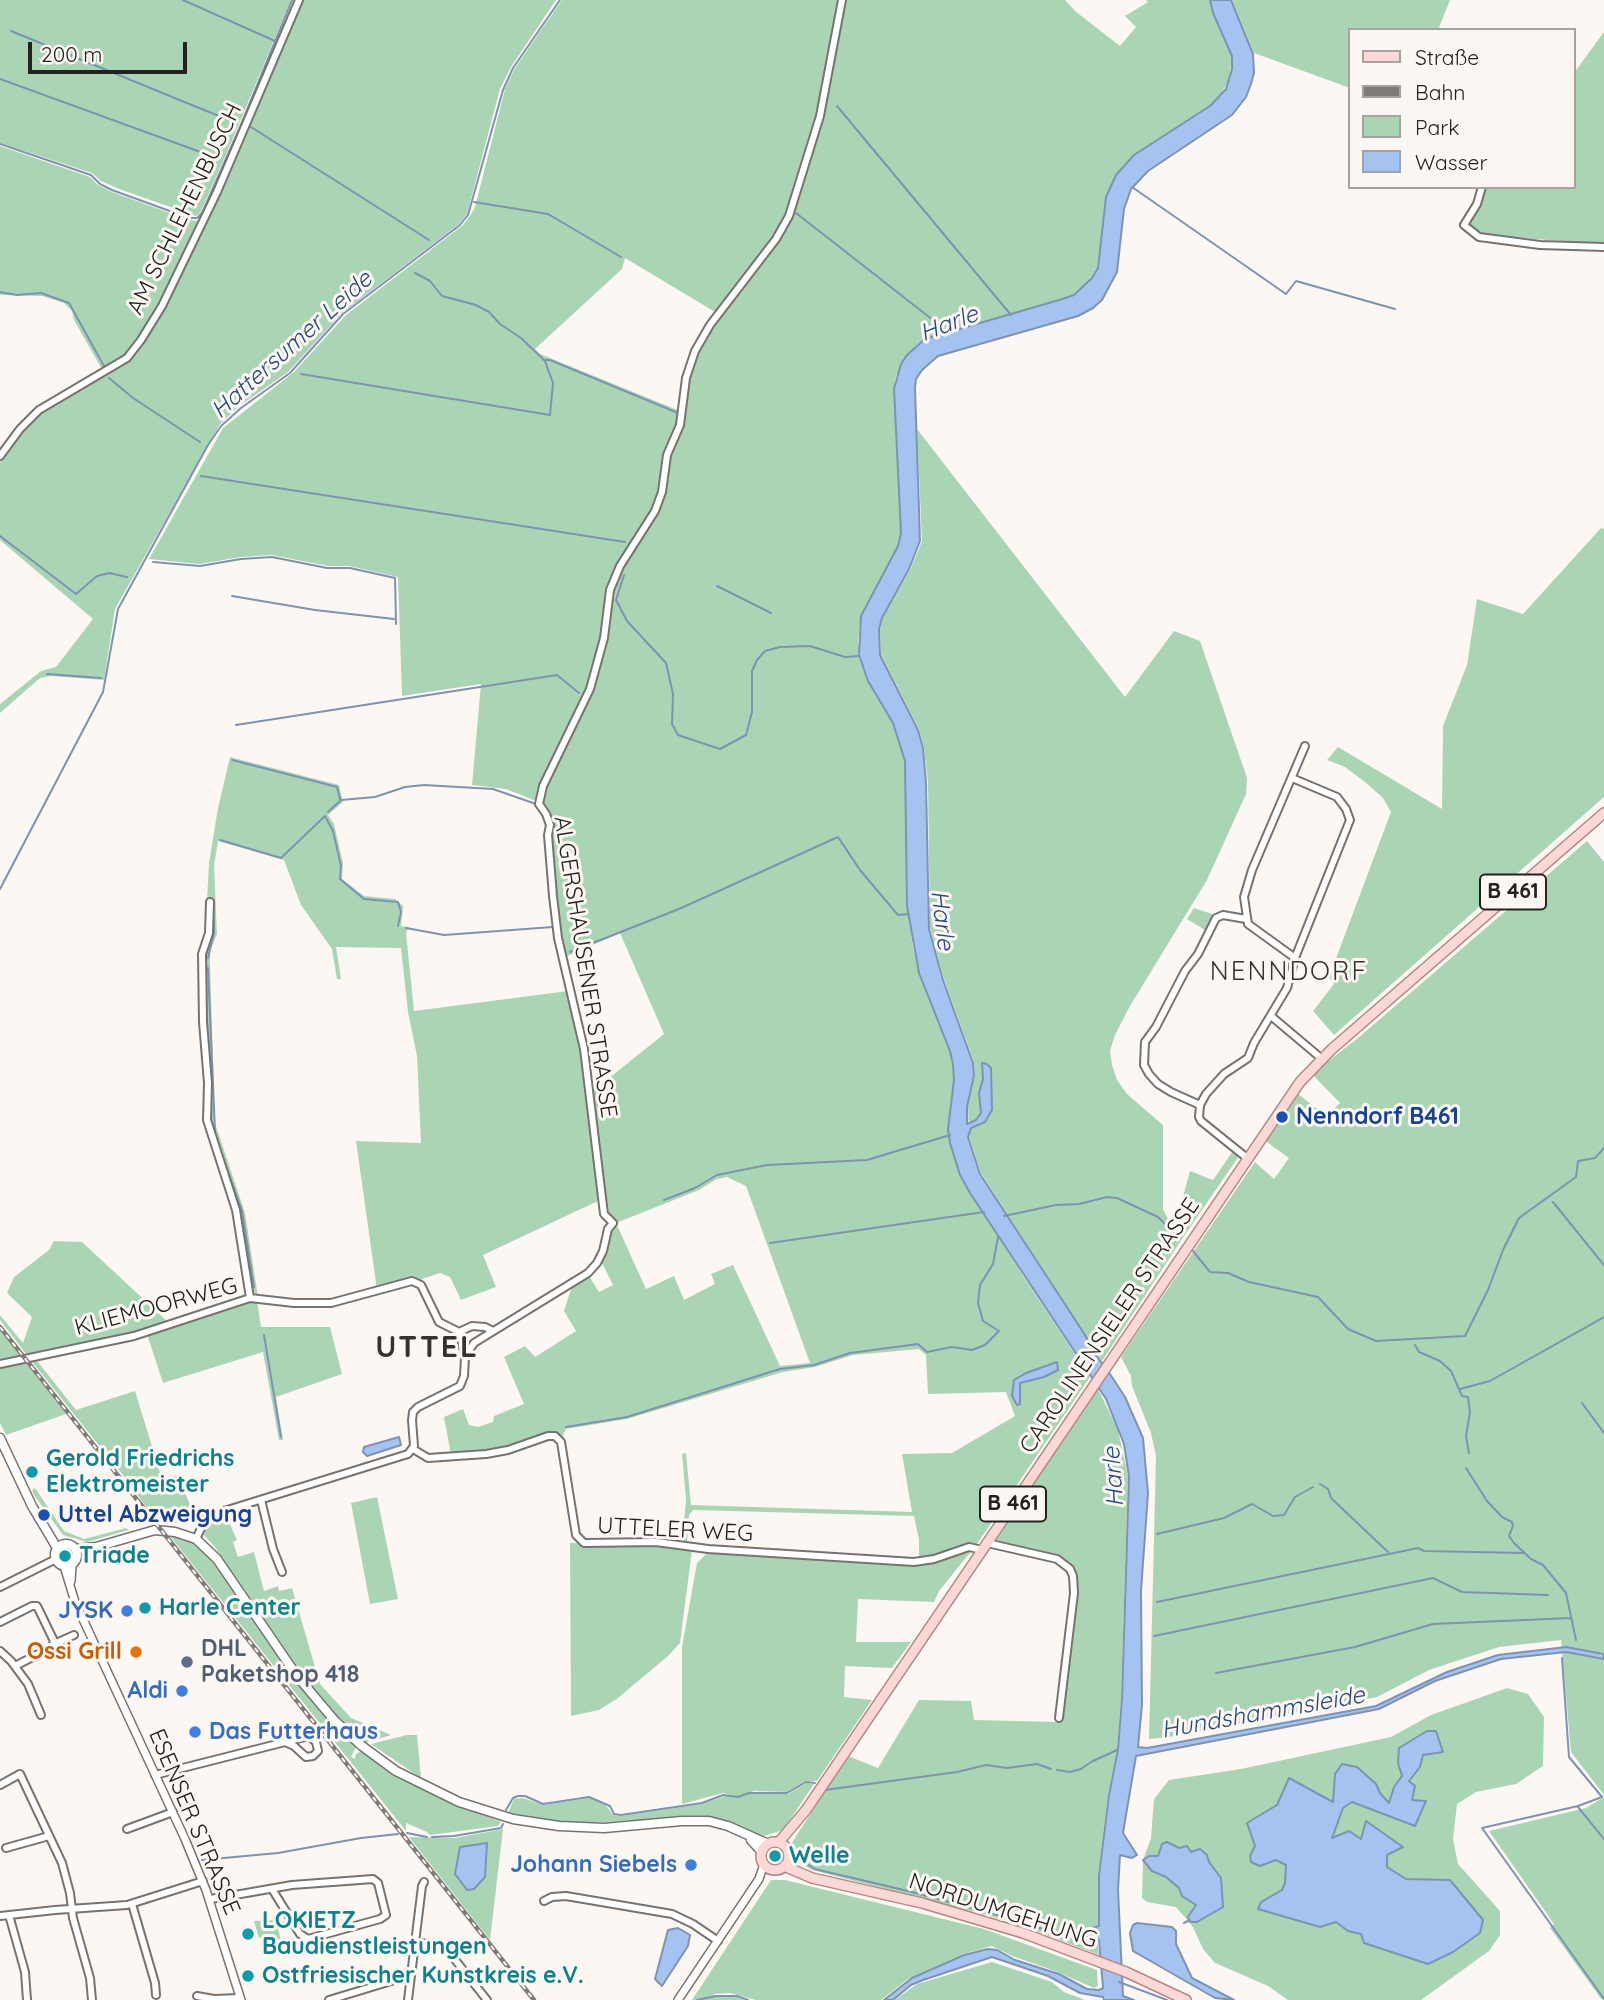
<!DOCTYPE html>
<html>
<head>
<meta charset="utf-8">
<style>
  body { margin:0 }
  #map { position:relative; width:1604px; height:2000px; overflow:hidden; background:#fdf7f3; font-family:Quicksand,sans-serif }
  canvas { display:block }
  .legend { position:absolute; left:1348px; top:28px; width:228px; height:161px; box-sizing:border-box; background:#fdf7f3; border:2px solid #a6a29f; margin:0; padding:9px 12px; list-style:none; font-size:21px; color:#242220 }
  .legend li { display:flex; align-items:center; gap:14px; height:35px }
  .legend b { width:35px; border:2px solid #a6a29f }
  .scale { position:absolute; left:28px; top:42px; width:159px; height:32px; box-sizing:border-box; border:4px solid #242220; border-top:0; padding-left:9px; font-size:21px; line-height:24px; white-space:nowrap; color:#242220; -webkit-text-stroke:5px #fdf7f3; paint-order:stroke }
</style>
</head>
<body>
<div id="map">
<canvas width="1604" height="2000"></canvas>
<ul class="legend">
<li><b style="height:9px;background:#fdd8d7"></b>Straße</li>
<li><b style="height:9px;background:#7f7b78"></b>Bahn</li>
<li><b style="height:19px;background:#aad5b4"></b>Park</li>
<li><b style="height:19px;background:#a4c3f1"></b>Wasser</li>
</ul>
<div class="scale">200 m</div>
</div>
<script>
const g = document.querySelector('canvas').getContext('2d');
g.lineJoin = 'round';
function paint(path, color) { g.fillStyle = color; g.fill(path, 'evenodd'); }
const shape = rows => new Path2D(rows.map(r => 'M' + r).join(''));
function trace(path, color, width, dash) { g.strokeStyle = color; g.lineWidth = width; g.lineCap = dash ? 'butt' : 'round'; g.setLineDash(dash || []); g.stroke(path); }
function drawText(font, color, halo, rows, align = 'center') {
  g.font = font + ' Quicksand,sans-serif'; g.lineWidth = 6; g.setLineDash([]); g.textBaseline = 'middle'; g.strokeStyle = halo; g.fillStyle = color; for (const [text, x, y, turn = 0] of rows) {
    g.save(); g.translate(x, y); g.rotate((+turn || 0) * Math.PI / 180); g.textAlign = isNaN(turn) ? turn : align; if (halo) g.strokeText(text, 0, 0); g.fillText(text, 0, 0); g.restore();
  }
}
paint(shape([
  [0,0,291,0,225,157,200,213,196,216,119,189,101,181,92,173,0,143],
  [302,0,556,0,511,67,500,89,467,214,459,224,342,313,288,372,238,407,220,424,115,609,104,680,51,676,40,678,0,713,0,704,41,671,56,667,93,619,0,540,0,462,23,430,41,412,129,360,165,307],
  [562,0,839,0,816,113,784,217,773,237,715,312,625,258,622,269,535,349,540,354,680,411,678,423,664,454,660,489,653,510,619,565,587,688,542,783,536,801,506,789,472,785,481,684,402,696,398,577,349,566,328,566,272,555,241,557,199,564,149,559,223,428,294,372,346,315,463,225,470,216,475,207,505,89,515,68],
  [846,0,1065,0,1075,11,1120,46,1136,27,1125,16,1148,2,1146,0,1210,0,1213,13,1232,56,1229,80,1219,97,1210,106,1134,155,1117,175,1111,184,1104,210,1098,268,1083,288,1074,295,1059,300,925,339,917,345,896,376,894,389,901,533,898,546,861,616,858,641,863,668,874,693,893,723,905,761,907,906,913,948,919,973,950,1051,954,1080,950,1105,960,1175,1023,1276,1090,1377,977,1544,965,1545,933,1556,919,1556,919,1540,914,1516,693,1510,689,1515,687,1543,682,1543,686,1500,682,1454,686,1453,691,1505,912,1512,902,1454,952,1453,1015,1416,1006,1392,928,1394,926,1355,919,1349,853,1355,815,1367,783,1372,627,1419,566,1429,562,1437,555,1433,548,1433,496,1451,451,1454,444,1417,463,1409,469,1425,478,1427,493,1422,494,1416,524,1404,504,1357,525,1346,535,1357,576,1331,564,1311,572,1286,589,1276,599,1292,613,1285,601,1261,615,1223,608,1214,598,1145,593,1091,664,1034,620,933,563,958,554,896,550,836,552,825,543,802,545,789,566,740,591,694,613,591,623,569,658,513,667,480,669,455,683,424,690,378,699,352,712,327,779,240,822,118],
  [727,1177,746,1186,810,1363,780,1366,733,1265,711,1274,715,1284,684,1300,674,1276,646,1289,616,1223,699,1190,717,1179],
  [1056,1363,1050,1374,1044,1377,1020,1383,1020,1399,1014,1380,1026,1373],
  [1232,0,1450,0,1438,30,1350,30,1350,88,1254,53],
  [1604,32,1604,244,1479,235,1467,226,1484,187,1574,187,1574,73],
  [0,146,90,177,98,185,112,192,189,220,200,221,160,305,125,357,103,371,74,320,72,311,64,303,42,296,0,295],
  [917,429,1125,697,1174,631,1200,641,1247,778,1246,794,1207,880,1130,1006,1115,1035,1110,1051,1112,1065,1117,1080,1127,1094,1163,1125,1163,1209,1168,1219,1176,1222,1190,1171,1213,1180,1233,1151,1239,1156,1182,1239,1102,1361,981,1173,969,1136,968,1106,975,1076,974,1062,944,979,930,928,928,783,924,747,919,729,881,654,880,629,883,618,910,570,922,541],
  [1601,528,1604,529,1604,797,1334,1035,1313,1011,1334,984,1329,977,1391,812,1383,798,1365,782,1345,767,1327,760,1338,747,1442,809,1443,726,1467,665,1477,599,1523,614],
  [230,757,339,785,343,802,328,815,334,824,343,863,342,879,364,896,395,899,403,906,401,926,409,927,406,933,414,1011,568,991,582,1050,598,1201,483,1255,496,1287,461,1300,450,1277,440,1273,419,1280,404,1280,377,1290,356,1141,421,1143,417,1056,408,1012,401,948,336,947,341,979,337,979,332,949,301,905,284,860,218,841,214,866,217,934,210,951,210,966,215,1123,245,1213,258,1297,251,1288,239,1211,210,1120,205,950,212,900,207,900,209,863,218,808],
  [1587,841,1604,862,1604,1795,1571,1752,1561,1640,1499,1647,1429,1670,1377,1697,1169,1737,1149,1739,1156,1456,1151,1433,1132,1386,1131,1376,1121,1357,1255,1162,1274,1179,1289,1158,1264,1140,1285,1114,1297,1093,1326,1116,1340,1103,1312,1074,1358,1038],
  [1194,908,1215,915,1205,930,1187,919],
  [54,1241,82,1242,167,1321,131,1333,26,1354,0,1320,0,1315,23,1343,32,1317,7,1293,14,1277,49,1250],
  [257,1301,261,1327,330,1327,342,1374,276,1397,283,1440,279,1440,263,1352,163,1383,147,1334,249,1302],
  [0,1330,21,1356,0,1361],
  [34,1357,76,1410,135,1391,162,1479,178,1475,195,1517,175,1523,156,1521,130,1484,29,1358],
  [24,1360,66,1414,6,1435,0,1423,0,1367],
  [1098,1389,1118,1430,1128,1477,1121,1698,1117,1749,1108,1795,1098,1875,1098,1926,1062,1933,1065,1937,1097,1940,1099,1955,1013,1922,812,1870,795,1860,791,1844,848,1756,878,1768,919,1700,971,1701,974,1720,1060,1722,1075,1595,1072,1569,1058,1557,990,1543],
  [35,1488,64,1531,84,1539,126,1528,129,1530,87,1542,63,1535,34,1495,32,1490],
  [377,1497,398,1599,370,1604,351,1503],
  [225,1513,237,1540,233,1542,238,1557,254,1552,264,1591,278,1586,279,1591,292,1588,320,1684,351,1718,391,1735,365,1743,329,1709,314,1692,215,1547,204,1535,209,1521],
  [169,1535,190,1540,212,1556,279,1654,357,1745,351,1757,355,1759,356,1754,361,1751,405,1781,501,1822,498,1826,430,1835,427,1832,406,1823,406,1831],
  [570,1543,645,1544,692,1550,680,1643,668,1656,618,1698,599,1710,571,1716],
  [973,1549,939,1591,934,1602,858,1599,856,1642,911,1642,892,1668,845,1666,844,1697,872,1700,817,1781,806,1781,787,1792,754,1791,737,1797,723,1793,682,1804,682,1647,697,1563,708,1552,914,1564],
  [1507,1688,1528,1694,1544,1717,1543,1766,1516,1784,1476,1792,1457,1804,1453,1839,1458,1864,1500,1911,1500,1935,1489,1951,1421,2000,1288,2000,1268,1986,1215,1963,1203,1949,1193,1927,1176,1907,1147,1902,1142,1898,1143,1860,1151,1838,1154,1799,1169,1780,1241,1769,1391,1737,1431,1715],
  [407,1735,417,1735,421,1778,371,1744],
  [807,1783,814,1784,783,1830,758,1838,681,1817,590,1823,543,1820,508,1813,514,1799,523,1798,543,1805,589,1798,605,1804,613,1815,621,1816,702,1804,728,1795,738,1798,750,1793,788,1794],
  [1604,1797,1604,2000,1602,2000,1550,1928,1554,1924,1489,1831,1586,1808],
  [503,1829,490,1940,409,1837,455,1838],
  '765 1855a10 10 0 1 1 20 0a10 10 0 1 1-20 0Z',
  [771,1880,785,1880,984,1929,1097,1970,1098,1986,1094,1988,1055,1971,1012,1956,992,1946,963,1954,908,1979,881,2000,756,2000,730,1993,713,1994,717,1997,737,1997,745,2000,692,2000],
  [276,1920,281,1941,265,1945,262,1938,259,1938,254,1921],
  [992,1962,1052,1982,1064,1992,1085,2000,895,2000,917,1984]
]), '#aad5b4');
const water = shape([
  [1210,0,1231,0,1253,54,1254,73,1251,84,1246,97,1232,115,1148,171,1131,189,1124,209,1117,272,1102,300,1093,308,1078,316,938,356,922,370,916,379,915,388,920,541,909,569,882,618,879,629,880,655,918,730,923,748,926,783,929,929,943,980,973,1063,974,1076,967,1107,967,1124,976,1120,981,1113,979,1093,983,1079,982,1063,987,1064,991,1068,992,1110,985,1122,971,1128,968,1137,980,1174,1085,1335,1094,1352,1112,1377,1125,1397,1143,1438,1148,1493,1141,1591,1142,1705,1138,1747,1147,1748,1376,1706,1447,1672,1498,1655,1566,1647,1604,1654,1604,1659,1566,1652,1501,1659,1435,1681,1379,1709,1136,1756,1123,1833,1137,1855,1132,1858,1120,1855,1118,1890,1123,1996,1134,2000,1104,2000,1103,1997,1080,1993,1048,1976,992,1957,923,1980,911,1985,893,2000,884,2000,912,1978,964,1955,988,1949,997,1950,1015,1960,1059,1974,1087,1989,1099,1990,1103,1988,1099,1940,1073,1934,1099,1926,1099,1875,1109,1795,1118,1749,1122,1698,1129,1477,1124,1444,1106,1399,970,1193,960,1175,950,1143,948,1129,954,1080,953,1065,950,1051,919,973,907,906,905,761,893,723,868,681,859,655,861,616,898,546,901,533,894,389,901,364,907,355,925,339,1059,300,1074,295,1092,278,1098,268,1106,197,1116,175,1134,155,1210,106,1226,89,1232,69,1232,56,1213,13,1210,0],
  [1057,1362,1058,1370,1044,1377,1020,1383,1020,1404,1017,1405,1012,1396,1014,1380,1026,1373,1057,1362],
  [399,1437,401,1445,367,1456,363,1452,364,1447,399,1437],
  [1427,1731,1436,1731,1443,1752,1423,1755,1420,1767,1409,1781,1415,1786,1412,1800,1426,1801,1415,1826,1352,1802,1343,1808,1332,1838,1349,1831,1361,1839,1366,1821,1403,1847,1387,1855,1387,1867,1406,1879,1450,1880,1483,1920,1480,1933,1453,1952,1428,1964,1364,1943,1361,1934,1348,1931,1336,1922,1320,1927,1258,1909,1261,1902,1282,1890,1285,1883,1286,1865,1276,1860,1260,1866,1251,1862,1250,1856,1255,1846,1247,1823,1277,1805,1289,1778,1333,1802,1335,1774,1342,1764,1357,1767,1376,1784,1380,1793,1389,1803,1394,1787,1402,1776,1398,1763,1399,1748,1427,1731],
  [1167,1842,1179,1848,1187,1846,1191,1852,1200,1849,1207,1855,1209,1862,1221,1878,1223,1907,1197,1922,1190,1922,1188,1917,1196,1905,1182,1896,1179,1888,1166,1877,1152,1871,1143,1860,1149,1856,1158,1856,1162,1844,1167,1842],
  [487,1843,485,1877,474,1889,467,1890,455,1874,460,1847,487,1843],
  [1137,1923,1172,1927,1176,1931,1176,1944,1192,1978,1234,2000,1215,1998,1133,1951,1130,1933,1133,1925,1137,1923],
  [678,1928,690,1935,688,1946,662,1986,655,1979,668,1930,678,1928]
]);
paint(water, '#a4c3f1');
trace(water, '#7e93b2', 2);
trace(shape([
  [183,0,275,41],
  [11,31,231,121],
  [0,79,217,158],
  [837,106,1011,315],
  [251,127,429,240],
  [0,144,91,175,100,184,112,190,189,218,197,218,202,213,240,127,292,0],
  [1132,187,1286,294,1296,281,1395,309],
  [474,202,548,214,621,257],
  [796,213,947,331],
  [0,292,17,295,41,293,69,303,105,368],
  [546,360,550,360,678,413],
  [301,374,550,415,553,383,545,361,521,338,500,324,489,312,476,305,442,296,430,281,415,273],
  [109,378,133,398,200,442],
  [201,476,625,542],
  [0,536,76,594,97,576,109,573,127,577],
  [153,562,200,566,241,559,272,557,327,568,350,568,395,578,396,624],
  [624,575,616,600,627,621,666,663,673,694,672,724,678,735,720,749,746,735,752,712,752,671,757,660,765,651,780,647,810,646,845,657,859,656],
  [717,586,771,613],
  [232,596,315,610,394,619],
  [47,674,101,678],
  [236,725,557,675,579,693],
  [232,760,337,787,340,799],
  [328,812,341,800,375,797,405,787,424,785,493,789,536,804],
  [220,840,281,858,325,816,333,831,341,866,340,879,364,899,398,902,401,912,398,926],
  [0,889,103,692,118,609,208,445,221,426,241,408,290,373,343,314,460,225,468,215,503,90,513,68,560,0],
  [406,928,444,935,553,927],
  [570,952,679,909,838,837,860,870,898,915,908,914],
  [208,958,214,933,213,904],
  [208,968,215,1131],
  [217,1141,242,1211,254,1287],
  [664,1200,695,1188,717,1175,767,1165,867,1160,950,1135],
  [1553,1202,1604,1265],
  [1004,1216,1056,1205,1079,1204,1107,1197,1117,1198,1158,1217,1180,1239],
  [770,1243,984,1212],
  [1193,1251,1210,1272,1228,1273,1249,1282,1318,1297,1348,1329,1376,1341,1465,1336,1488,1290,1503,1250,1519,1218,1576,1177,1578,1161,1595,1158,1604,1148],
  [264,1335,281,1437],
  [1415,1345,1419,1352,1440,1361,1451,1371,1462,1396,1468,1397,1470,1412,1466,1436,1469,1453],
  [1460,1389,1490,1381,1604,1317],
  [1582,1403,1604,1433],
  [566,1427,627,1417,780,1369,814,1365,850,1353,918,1344,927,1352,952,1347,972,1350,985,1345,999,1331,983,1321,978,1303,980,1285,993,1264,998,1237],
  [1466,1468,1487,1501,1502,1517,1512,1522,1513,1526,1509,1536,1514,1543,1531,1559,1543,1565,1566,1593,1576,1640],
  [1320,1484,1328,1489,1331,1498,1388,1552],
  [1157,1534,1224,1518,1252,1504,1273,1516,1284,1515,1295,1497,1313,1487],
  [1157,1602,1418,1548,1424,1551,1524,1553],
  [1154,1636,1433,1578,1462,1592,1548,1595],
  [1562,1658,1569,1757,1602,1797,1578,1806,1482,1828,1604,1999],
  [1216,1673,1355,1647,1433,1624,1571,1618],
  [1057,1770,1070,1772,1081,1769,1091,1762,1117,1750],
  [825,1790,957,1772,986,1765,1007,1768,1037,1764,1051,1769],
  [1578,1807,1604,1839],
  [506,1810,513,1798,518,1796,525,1796,543,1804,589,1797,610,1806,614,1814,621,1815,702,1803,723,1795,738,1797,749,1793,787,1793,806,1782,815,1783],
  [407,1833,427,1837],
  [432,1837,454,1836,501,1828,503,1824],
  [799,1859,815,1869,908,1891,1001,1916,1058,1934,1076,1935],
  [202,1860,278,1853,361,1838,398,1834],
  [1184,1923,1190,1920],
  [1119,1982,1167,2000],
  [697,2000,716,1996,737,1996,748,2000]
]), '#7e93b2', 2);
const minor = shape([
  [1482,187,1477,204,1464,225,1479,237,1540,245,1604,247],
  [0,456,20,429,39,410,127,358,141,340,162,306,217,192,299,0],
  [210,902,209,933,202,954,203,1022,208,1083,207,1120,236,1210,250,1298],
  [1295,958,1248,924,1244,897,1252,870,1305,746],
  [1271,1016,1322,1059],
  [1200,1105,1171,1092,1158,1084,1149,1074,1144,1065,1145,1042,1156,1027,1185,971,1198,954,1216,918,1223,915,1246,919],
  [1247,1158,1201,1121,1199,1117,1200,1105,1206,1094,1224,1074,1248,1058,1254,1043,1287,988,1295,958,1350,820,1346,809,1337,797,1292,778],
  [459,1332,472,1326,485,1327,493,1331],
  [0,1364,134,1336,250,1298,294,1303,331,1303,412,1281,421,1285,439,1322,459,1332,465,1355],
  [413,1449,428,1458,486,1454,508,1450,548,1436,555,1436,561,1442,576,1535,584,1543,656,1542,708,1549,914,1562,934,1559,969,1547,982,1550],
  [261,1500,273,1549,282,1572],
  [196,1539,205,1520,211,1515,408,1454,414,1446,412,1420,413,1412,418,1407,460,1386,464,1376,465,1357,474,1343,588,1273,597,1263,603,1251,608,1229,613,1223,604,1214,584,1049,558,938,553,896,548,835,550,825,546,814,539,804,543,786,590,689,604,638,610,590,620,566,655,511,662,492,667,455,680,425,686,378,695,351,710,325,776,239,789,216,820,116,842,0],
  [987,1543,1057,1559,1070,1569,1073,1576,1074,1593,1059,1718],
  [0,1587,56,1559],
  [0,1622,32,1606,37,1606,54,1641,52,1647,15,1666],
  [54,1644,74,1635],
  [0,1651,11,1661,28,1684,41,1715],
  [155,1775,285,1742,294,1746,306,1757,313,1756,318,1751,316,1742,309,1736,285,1742],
  [0,1785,20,1774,62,1863,70,1893,73,1918,90,1978,92,2000],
  [127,1829,173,1812],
  [6,1848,49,1836],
  [210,1899,235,1895,292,1885,373,1879,378,1883,386,1915,380,1919,308,1939,300,1934,272,1889],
  [544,1901,552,1897,566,1896,672,1914,693,1924,718,1941],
  [132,1904,155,1983,156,1995],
  [9,1915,25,1972,27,2000],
  [0,1916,55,1910,127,1905,203,1881],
  [415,1942,445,1947,487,2000],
  [197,1996,214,1999,240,1998],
  [329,2000,411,1975],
  [408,2000,422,1886,424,1882]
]);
const tertiary = shape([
  [64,1566,75,1602,185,1839,206,1890,241,2000],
  [71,1581,72,1565],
  [678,2000,759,1879,764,1864]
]);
const secondary = shape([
  [0,1438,32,1506,57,1548],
  '55 1555a11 11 0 1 1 22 0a11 11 0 1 1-22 0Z',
  [76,1549,96,1547,155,1530,175,1532,196,1539,217,1559,297,1676,335,1721,362,1746,396,1771,459,1802,513,1819,559,1826,604,1828,682,1821,709,1821,728,1826,768,1844],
  [751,1840,762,1852]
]);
const primary = shape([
  [779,1842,806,1810,1300,1082,1332,1049,1604,813],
  '761 1856a14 14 0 1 1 28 0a14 14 0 1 1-28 0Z',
  [784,1866,812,1878,922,1903,1023,1933,1126,1972,1186,2000]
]);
trace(minor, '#787370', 10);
trace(tertiary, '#787370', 10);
trace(secondary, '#787370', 11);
trace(primary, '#b08786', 12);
trace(minor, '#fff', 6);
trace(tertiary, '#fff', 7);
trace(secondary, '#fff', 8);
trace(primary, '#fdd8d7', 9);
const rail = shape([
  [0,1327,534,2000]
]);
trace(rail, '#7f7b78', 4.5);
trace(rail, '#fdf7f3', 2, [5]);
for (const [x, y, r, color] of [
  [1282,1117,7,"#1a4fb4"],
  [32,1472,7,"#0f9aa8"],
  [44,1515,7,"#1a4fb4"],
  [65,1556,7,"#0f9aa8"],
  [145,1608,7,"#0f9aa8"],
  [127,1611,7,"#3f7fe0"],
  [136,1652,7,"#e8710a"],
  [187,1662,7,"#5c6f8a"],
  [182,1691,7,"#3f7fe0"],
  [195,1732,7,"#3f7fe0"],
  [775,1856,7,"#0f9aa8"],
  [691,1865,7,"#3f7fe0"],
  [248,1934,7,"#0f9aa8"],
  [248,1976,7,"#0f9aa8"]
]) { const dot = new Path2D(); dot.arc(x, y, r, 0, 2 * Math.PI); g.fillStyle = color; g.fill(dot); trace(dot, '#fdf7f3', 2.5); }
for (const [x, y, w] of [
  [1513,892,66],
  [1013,1504,66]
]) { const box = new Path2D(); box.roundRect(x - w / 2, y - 17.5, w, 35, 5); g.fillStyle = '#fdf7f3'; g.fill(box); trace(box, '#242220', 2); }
drawText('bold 21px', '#242220', null, [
  ["B 461",1513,892],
  ["B 461",1013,1504]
]);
drawText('23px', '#242220', '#fdf7f3', [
  ["AM SCHLEHENBUSCH",185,209,-64],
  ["ALGERSHAUSENER STRASSE",585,967,81],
  ["KLIEMOORWEG",156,1307,-15],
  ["CAROLINENSIELER STRASSE",1110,1326,-56],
  ["UTTELER WEG",675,1530,3],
  ["ESENSER STRASSE",194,1822,67],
  ["NORDUMGEHUNG",1003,1911,18]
]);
drawText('bold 23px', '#164399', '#fdf7f3', [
  ["Nenndorf B461",1296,1117],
  ["Uttel Abzweigung",58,1515]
], 'left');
drawText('bold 23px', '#0d838f', '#fdf7f3', [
  ["Gerold Friedrichs",46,1459],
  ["Elektromeister",46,1485],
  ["Triade",79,1556],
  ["Harle Center",159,1608],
  ["Welle",789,1856],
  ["LOKIETZ",262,1921],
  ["Baudienstleistungen",262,1947],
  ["Ostfriesischer Kunstkreis e.V.",262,1976]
], 'left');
drawText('bold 23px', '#366cbe', '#fdf7f3', [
  ["JYSK",113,1611],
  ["Aldi",168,1691],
  ["Das Futterhaus",209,1732,"left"],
  ["Johann Siebels",677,1865]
], 'right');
drawText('bold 23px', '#4e5e75', '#fdf7f3', [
  ["DHL",201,1649],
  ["Paketshop 418",201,1675]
], 'left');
drawText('bold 23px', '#c56008', '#fdf7f3', [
  ["Ossi Grill",122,1652]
], 'right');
drawText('italic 24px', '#244a82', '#fdf7f3', [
  ["Harle",949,324,-21],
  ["Hattersumer Leide",292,345,-42],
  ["Harle",942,920,83],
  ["Harle",1114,1477,-94],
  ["Hundshammsleide",1263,1713,-10]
]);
g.letterSpacing = '2px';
drawText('26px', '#36312e', '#fdf7f3', [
  ["NENNDORF",1289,972]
]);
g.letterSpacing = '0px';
g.letterSpacing = '2px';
drawText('bold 30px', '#36312e', '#fdf7f3', [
  ["UTTEL",427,1348]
]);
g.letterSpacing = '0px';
</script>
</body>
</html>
